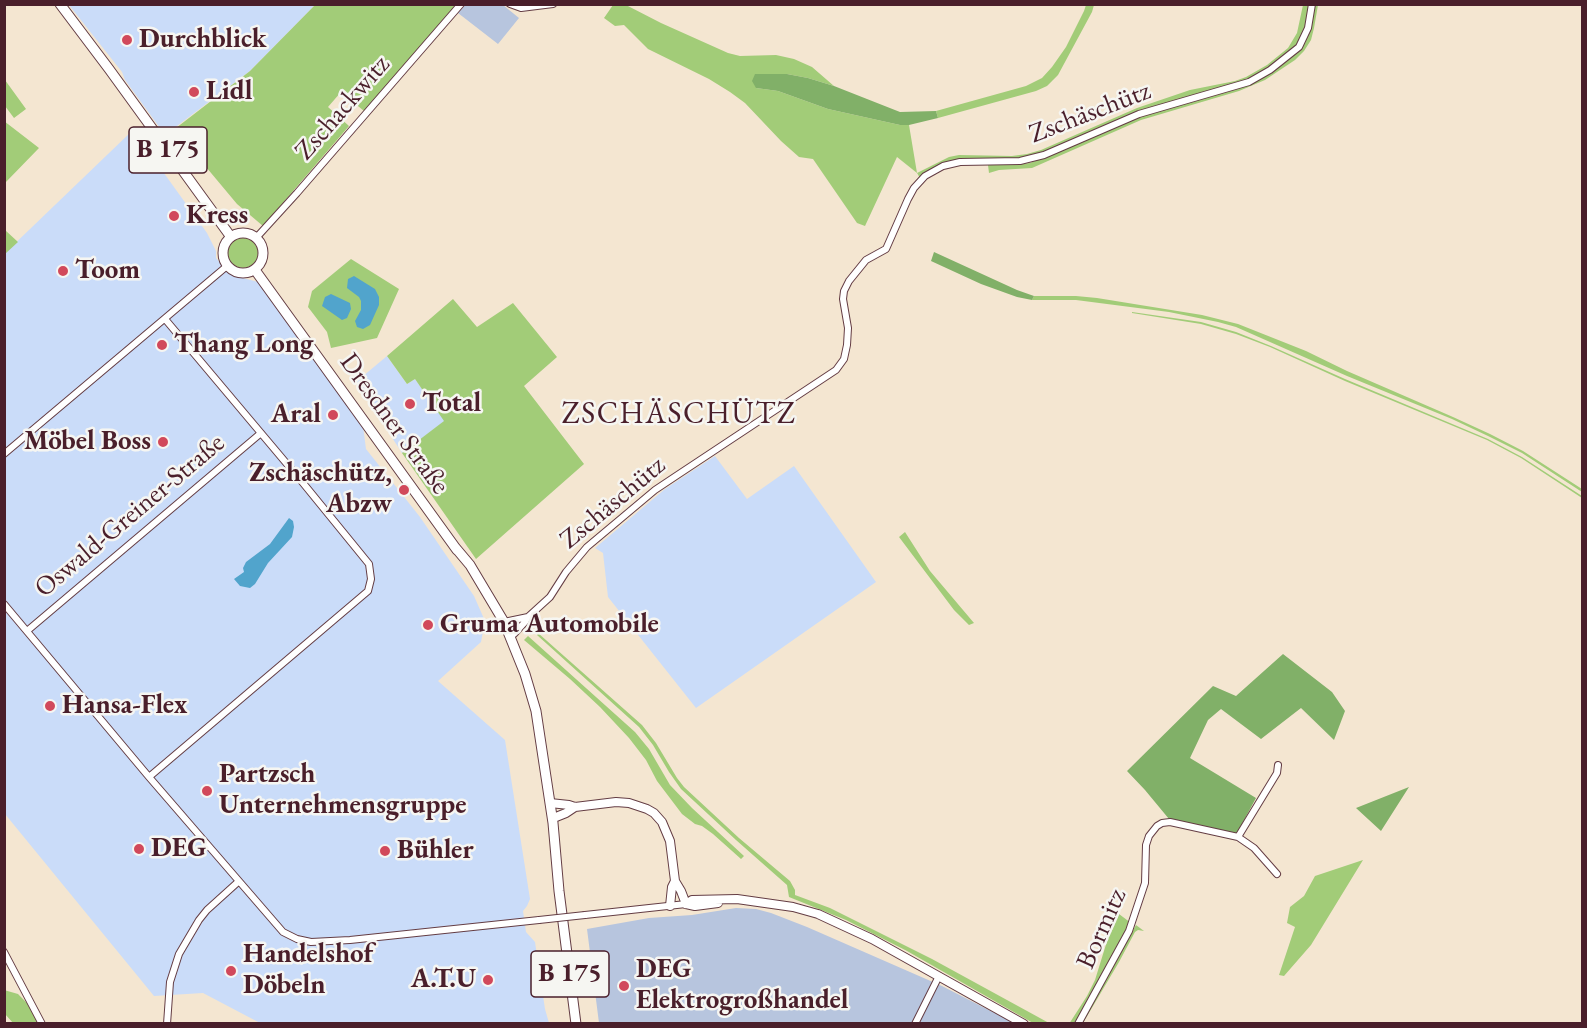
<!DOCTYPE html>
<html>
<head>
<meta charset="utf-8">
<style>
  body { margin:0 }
  #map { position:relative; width:1587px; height:1028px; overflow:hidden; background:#f4e6d1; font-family:"EB Garamond",serif }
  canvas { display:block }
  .frame { position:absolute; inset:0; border:6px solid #4a1f2b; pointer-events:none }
</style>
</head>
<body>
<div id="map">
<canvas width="1587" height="1028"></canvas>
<div class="frame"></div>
</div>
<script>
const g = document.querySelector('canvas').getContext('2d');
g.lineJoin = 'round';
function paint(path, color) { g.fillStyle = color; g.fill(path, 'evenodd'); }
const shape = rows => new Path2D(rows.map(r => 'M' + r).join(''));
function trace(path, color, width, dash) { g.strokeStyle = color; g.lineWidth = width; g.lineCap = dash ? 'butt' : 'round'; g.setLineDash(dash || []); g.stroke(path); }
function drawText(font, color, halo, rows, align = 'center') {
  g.font = font + ' "EB Garamond",serif'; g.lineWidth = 5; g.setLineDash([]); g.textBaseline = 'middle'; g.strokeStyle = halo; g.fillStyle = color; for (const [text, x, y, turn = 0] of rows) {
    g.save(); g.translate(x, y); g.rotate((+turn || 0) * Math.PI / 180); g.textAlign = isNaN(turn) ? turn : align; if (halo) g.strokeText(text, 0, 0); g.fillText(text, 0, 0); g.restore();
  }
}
paint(shape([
  [69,5,315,5,250,71,165,135,125,80,122,72],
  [133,130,207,233,216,251,216,258,224,267,239,277,258,282,363,426,366,449,420,517,474,596,485,621,481,642,438,681,505,740,530,899,527,906,523,911,526,932,535,942,545,1009,549,1023,260,1023,203,993,154,996,5,814,4,254],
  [387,356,407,384,415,379,445,421,402,453,356,382],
  [715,456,747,499,794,466,876,582,696,708,608,597,603,553,595,548,665,489]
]), '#cadcf9');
paint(shape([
  [465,5,503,5,519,18,498,44,458,13],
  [736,908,756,909,771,913,807,927,942,986,1014,1023,599,1023,587,929,649,918,692,915]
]), '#b7c5de');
paint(shape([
  [315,5,457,5,364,111,341,92,328,107,349,126,263,226,237,204,196,155,176,128,250,71],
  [613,5,626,5,661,23,728,53,740,56,776,55,794,59,812,67,834,86,808,78,787,74,756,88,778,91,828,109,900,125,909,125,917,173,949,157,959,155,1012,156,1027,154,1041,150,1137,108,1190,90,1235,81,1246,77,1267,65,1288,48,1297,33,1303,5,1309,5,1305,27,1297,45,1276,63,1248,80,1159,105,1044,153,1027,158,961,159,942,164,920,178,917,173,897,157,865,226,857,223,813,159,799,157,781,141,745,103,730,92,709,79,648,49,624,25,615,26,604,18],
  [1086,5,1094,5,1092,12,1058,75,1047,86,1036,91,938,118,936,111,1026,86,1042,78,1052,67,1066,47,1084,11],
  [1314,5,1318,5,1314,28,1311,40,1304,51,1295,60,1265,80,1239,91,1141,120,1032,168,999,170,989,173,988,165,1013,165,1030,163,1083,142,1140,116,1251,84,1301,48,1305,43,1311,28],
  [5,80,26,109,14,118,5,106],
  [4,121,39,148,5,183,4,183],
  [5,230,18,242,5,254],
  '228 253a15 15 0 1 1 30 0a15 15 0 1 1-30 0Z',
  [351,259,399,289,377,338,331,348,327,332,308,307,312,291],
  [1034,296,1076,296,1097,298,1202,315,1238,324,1306,351,1347,371,1453,417,1490,434,1523,451,1582,489,1582,492,1522,453,1488,436,1452,419,1347,376,1236,327,1218,322,1169,312,1076,300,1032,300],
  [453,299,477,327,513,303,557,357,524,386,584,464,476,559,402,453,444,421,415,379,407,384,387,356],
  [1132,312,1201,322,1236,332,1271,346,1345,379,1488,439,1522,457,1582,496,1582,498,1521,458,1487,440,1345,381,1270,347,1236,334,1201,324,1132,313],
  [905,532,930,571,974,623,969,625,954,610,899,537],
  [538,633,642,725,656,743,677,778,684,787,739,838,790,881,795,890,795,895,830,908,932,959,1049,1023,1033,1023,907,951,846,920,789,897,787,885,736,840,681,789,669,772,653,745,639,727,537,635],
  [528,636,635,732,649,749,670,785,692,808,744,856,741,859,713,834,702,826,695,824,682,814,657,781,646,760,629,738,600,707,570,679,524,640],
  [1363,860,1311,945,1284,976,1279,975,1295,927,1287,923,1290,907,1304,896,1315,876],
  [1119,914,1131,923,1095,989,1079,1016,1074,1023,1069,1024,1087,996,1095,980,1108,938],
  [1136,925,1144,931,1138,930,1135,932,1119,962,1083,1023,1081,1024],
  [4,990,18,994,27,1003,38,1023,13,1023,5,1014]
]), '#a2cc78');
paint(shape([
  [755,74,787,74,808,78,834,86,900,112,936,111,938,118,909,125,900,125,828,109,778,91,756,88,752,81],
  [934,252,1017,290,1034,296,1032,300,1017,297,981,284,931,261],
  [1283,654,1332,692,1345,711,1334,740,1301,708,1261,739,1221,709,1208,720,1190,758,1256,798,1236,835,1169,819,1145,790,1127,771,1213,686,1236,696],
  [1409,787,1381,831,1356,808]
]), '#81b068');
paint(shape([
  [354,276,375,289,379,297,379,305,370,325,363,329,357,327,355,321,361,310,361,301,359,297,347,288,348,279],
  [331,294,350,303,351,309,347,318,342,320,322,306,325,297],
  [289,518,293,521,294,527,292,537,268,563,255,584,250,588,240,586,234,579,244,572,243,568,246,562,270,544]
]), '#51a4cc');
trace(shape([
  [4,1022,6,1024]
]), '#51a4cc', 2);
const minor = shape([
  [510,4,521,8,553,4],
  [256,238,297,193,461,4],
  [4,454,227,266],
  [4,604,149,777,283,932,297,939,311,942,350,940,539,920],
  [504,622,528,617],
  [27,631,261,433],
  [510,635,514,634,525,622,528,617,550,597,566,572,587,547,624,516,655,490,676,476,836,370,844,359,847,345,848,328,843,299,844,291,849,281,866,260,886,249,908,199,914,188,925,176,943,166,960,162,1020,161,1044,155,1139,114,1249,82,1270,70,1299,47,1308,28,1312,4],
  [149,777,368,591,371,579,369,564,303,483,165,319],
  [1238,837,1277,773,1278,765],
  [585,915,686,904],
  [4,952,42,1024],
  [167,1024,170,982,179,954,199,920,207,910,238,882],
  [915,1024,939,976],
  [1078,1024,1129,931,1145,883,1146,845,1149,836,1157,826,1162,823,1170,822,1238,837,1254,848,1277,874]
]);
const tertiary = shape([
  [550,803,569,805,575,807,616,802,629,803,647,809,654,813,662,822,670,841,675,881,672,887,670,906],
  [552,817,556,817,566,813,575,807],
  [675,881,681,891,686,904],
  [686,904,692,900,737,899,793,907,818,914,872,939,1024,1024],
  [686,904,695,906,718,903]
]);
const primary = shape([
  [60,4,109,69,231,237],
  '223 253a20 20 0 1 1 40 0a20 20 0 1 1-40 0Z',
  [255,270,457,550],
  [454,546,470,565,504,622,525,674,536,711,553,823,559,891,576,1024]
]);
trace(minor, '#643d44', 8);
trace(tertiary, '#643d44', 10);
trace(primary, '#643d44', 11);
trace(minor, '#fff', 6);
trace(tertiary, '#fff', 8);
trace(primary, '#fff', 9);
const minorBridge = shape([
  [539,920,585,915]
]);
trace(minorBridge, '#643d44', 8, []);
trace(minorBridge, '#fff', 6);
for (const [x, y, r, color] of [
  [127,40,6,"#d1495b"],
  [194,92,6,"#d1495b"],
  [174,216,6,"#d1495b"],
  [63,271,6,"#d1495b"],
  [162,345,6,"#d1495b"],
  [410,404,6,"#d1495b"],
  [333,415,6,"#d1495b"],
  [163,442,6,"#d1495b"],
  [404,490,6,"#d1495b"],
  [428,625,6,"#d1495b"],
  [50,706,6,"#d1495b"],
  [207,791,6,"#d1495b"],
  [139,849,6,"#d1495b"],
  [385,851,6,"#d1495b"],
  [231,971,6,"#d1495b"],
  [488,980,6,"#d1495b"],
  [624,986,6,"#d1495b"]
]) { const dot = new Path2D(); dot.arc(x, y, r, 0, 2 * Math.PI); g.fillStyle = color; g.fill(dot); trace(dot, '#f6f6f2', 2); }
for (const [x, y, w] of [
  [168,150,78],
  [570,974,78]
]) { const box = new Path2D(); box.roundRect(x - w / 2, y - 23, w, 46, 4.5); g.fillStyle = '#f6f6f2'; g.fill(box); trace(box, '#4a1f2b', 1.5); }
drawText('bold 26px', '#4a1f2b', null, [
  ["B 175",168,150],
  ["B 175",570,974]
]);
drawText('bold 27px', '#4a1f2b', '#f6f6f2', [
  ["Durchblick",139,40],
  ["Lidl",206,92],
  ["Kress",186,216],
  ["Toom",75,271],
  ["Thang Long",174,345],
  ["Total",422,404],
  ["Aral",321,415,"right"],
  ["Möbel Boss",151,442,"right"],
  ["Zschäschütz,",392,474,"right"],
  ["Abzw",392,505,"right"],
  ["Gruma Automobile",440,625],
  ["Hansa-Flex",62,706],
  ["Partzsch",219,775],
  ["Unternehmensgruppe",219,806],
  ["DEG",151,849],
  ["Bühler",397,851],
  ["Handelshof",243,955],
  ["Döbeln",243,986],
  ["DEG",636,970],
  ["Elektrogroßhandel",636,1001],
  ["A.T.U",476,980,"right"]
], 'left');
drawText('27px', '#4a1f2b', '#f6f6f2', [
  ["Zschackwitz",343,108,-49],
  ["Zschäschütz",1090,113,-21],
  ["Dresdner Straße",394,424,54],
  ["Zschäschütz",613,503,-40],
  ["Oswald-Greiner-Straße",130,516,-40],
  ["Bormitz",1102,929,-66]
]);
g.letterSpacing = '1.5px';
drawText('30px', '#4a1f2b', '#f6f6f2', [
  ["ZSCHÄSCHÜTZ",679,415]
]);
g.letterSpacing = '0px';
</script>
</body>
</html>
